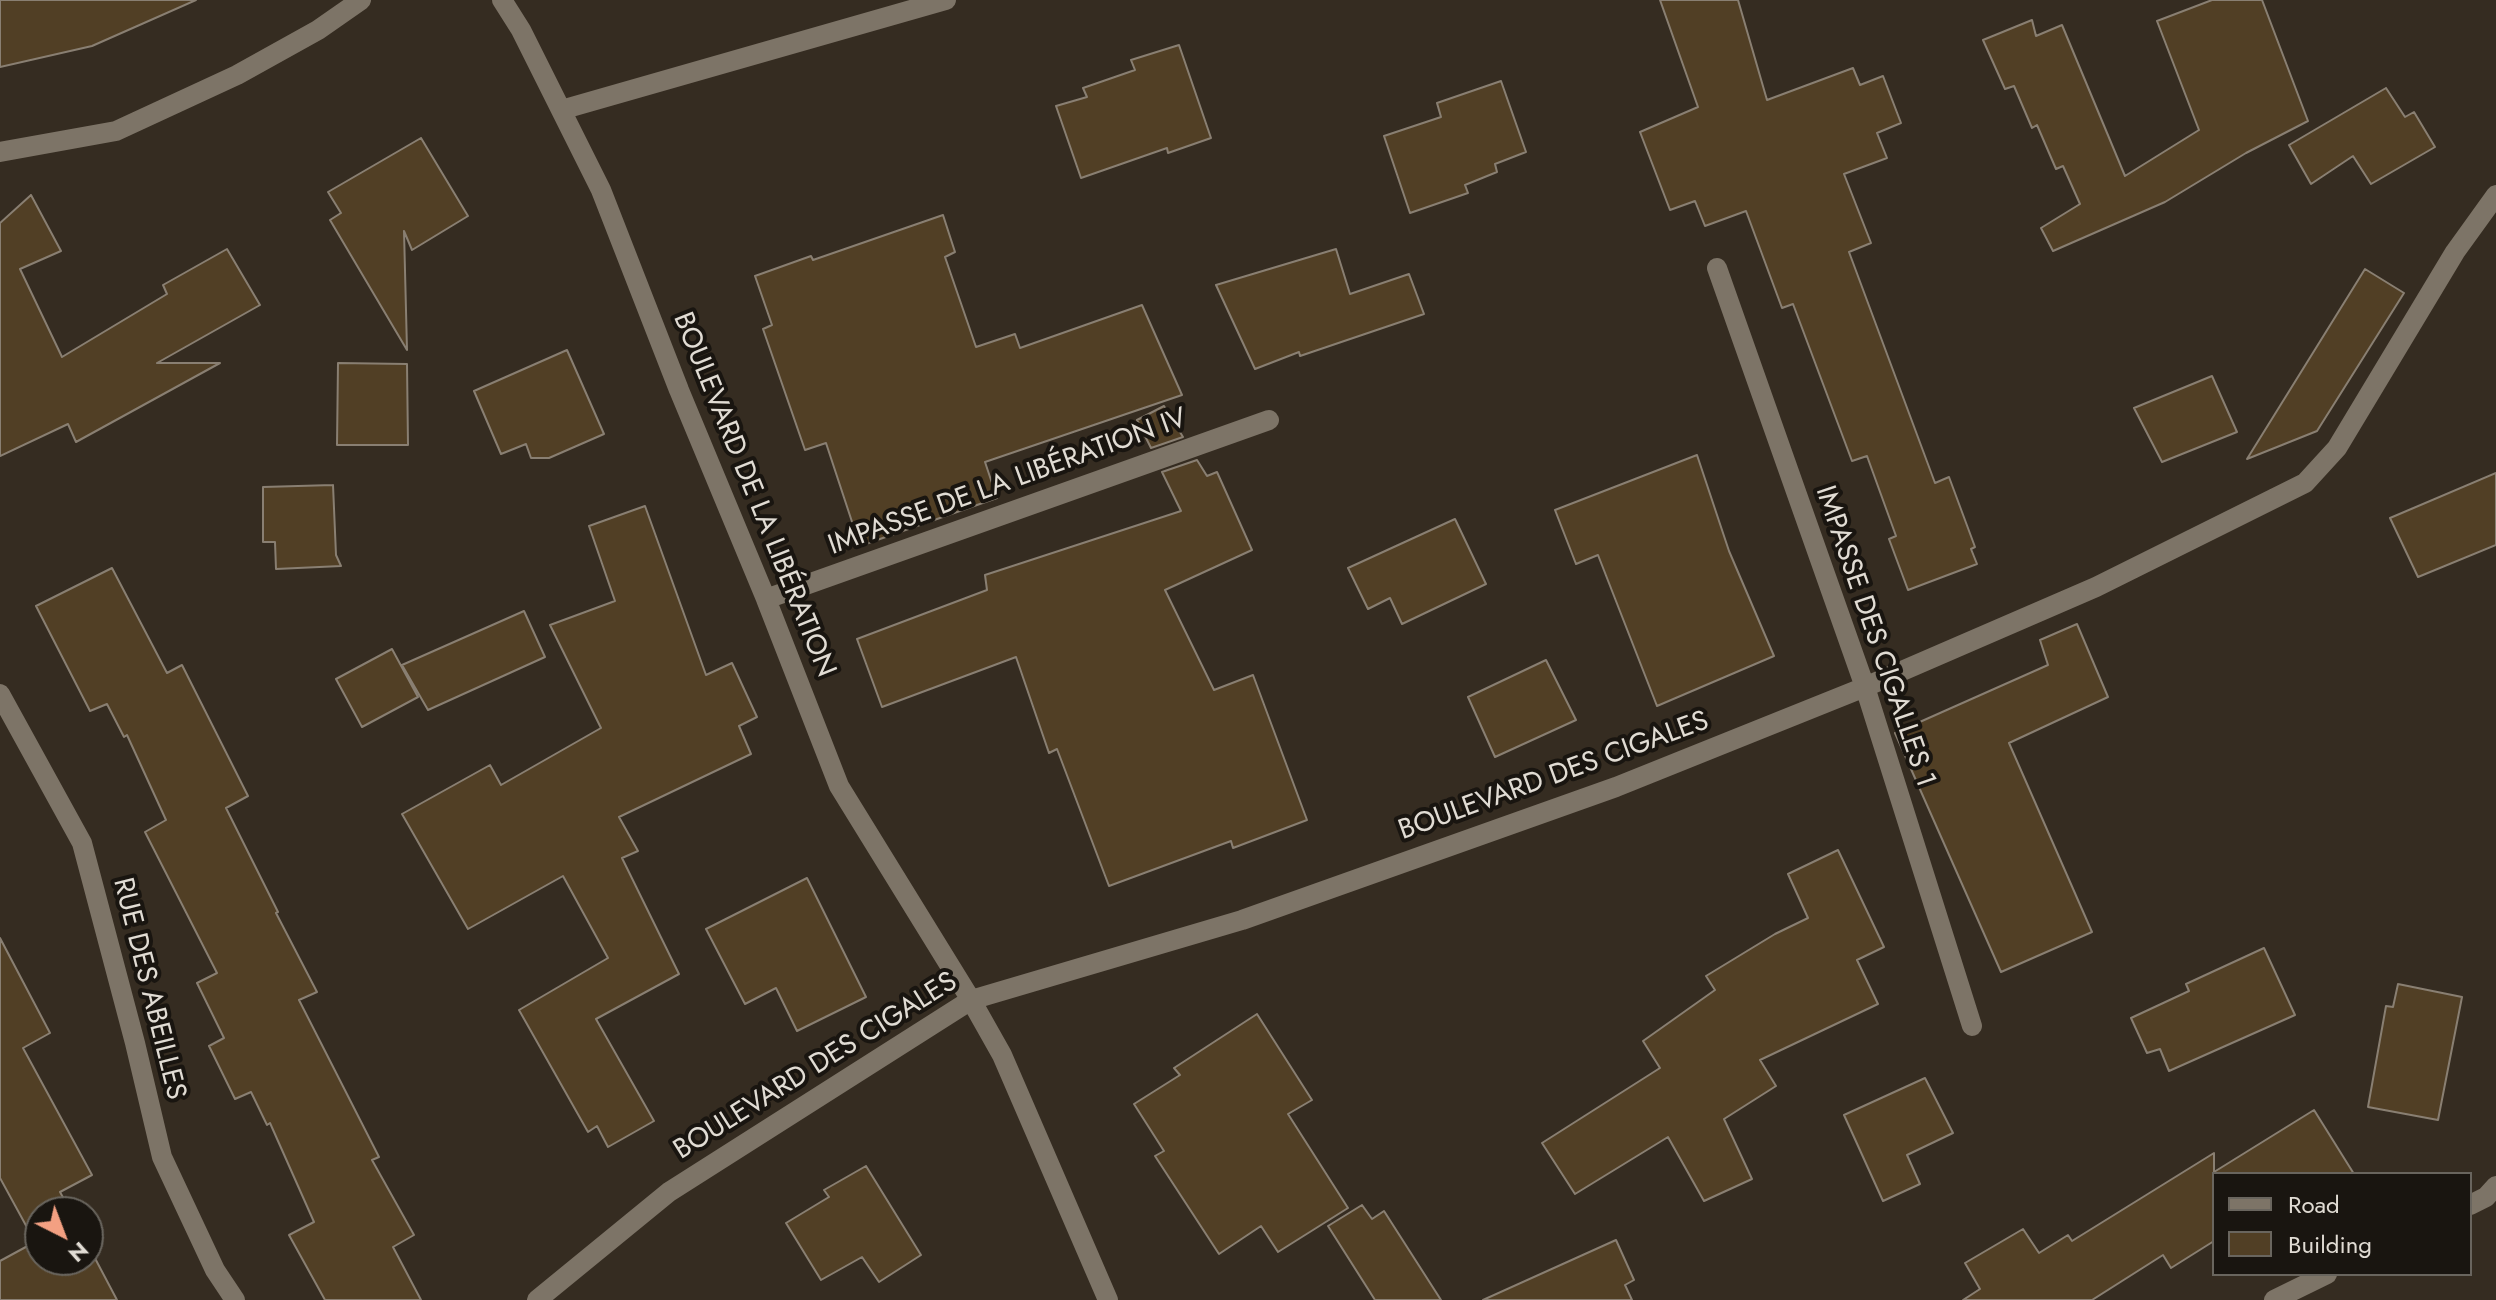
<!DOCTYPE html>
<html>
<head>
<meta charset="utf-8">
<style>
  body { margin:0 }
  #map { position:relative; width:2496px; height:1300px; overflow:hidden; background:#352c21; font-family:Jost,sans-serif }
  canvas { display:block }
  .legend { position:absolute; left:2212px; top:1172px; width:260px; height:104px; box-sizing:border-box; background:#191510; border:2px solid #69655e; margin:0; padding:10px 14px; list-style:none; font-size:24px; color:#e1dcd4 }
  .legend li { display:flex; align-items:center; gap:16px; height:40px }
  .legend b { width:40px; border:2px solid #69655e }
  .north { position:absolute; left:24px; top:1196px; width:80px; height:80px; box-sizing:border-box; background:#191510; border:2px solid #69655e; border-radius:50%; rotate:138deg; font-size:22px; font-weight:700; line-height:32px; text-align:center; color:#e1dcd4 }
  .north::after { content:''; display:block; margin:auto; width:28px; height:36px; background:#f3a082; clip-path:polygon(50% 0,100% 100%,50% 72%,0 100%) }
</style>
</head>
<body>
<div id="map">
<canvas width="2496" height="1300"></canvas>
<ul class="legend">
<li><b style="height:10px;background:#7d7467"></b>Road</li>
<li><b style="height:22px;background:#513f25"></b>Building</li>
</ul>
<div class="north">N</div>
</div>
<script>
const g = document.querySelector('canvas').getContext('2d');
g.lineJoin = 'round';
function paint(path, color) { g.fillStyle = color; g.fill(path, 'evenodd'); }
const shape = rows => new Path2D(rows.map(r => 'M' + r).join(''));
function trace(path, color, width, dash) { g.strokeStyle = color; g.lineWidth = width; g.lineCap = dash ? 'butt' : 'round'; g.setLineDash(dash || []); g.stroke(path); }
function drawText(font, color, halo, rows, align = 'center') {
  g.font = font + ' Jost,sans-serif'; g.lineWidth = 8; g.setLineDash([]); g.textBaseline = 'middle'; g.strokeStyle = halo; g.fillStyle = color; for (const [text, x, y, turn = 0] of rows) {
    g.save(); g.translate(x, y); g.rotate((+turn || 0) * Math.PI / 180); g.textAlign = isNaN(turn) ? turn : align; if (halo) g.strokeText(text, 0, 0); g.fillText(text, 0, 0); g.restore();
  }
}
const building = shape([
  [0,0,196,0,92,46,0,67,0,0],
  [1660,0,1738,0,1767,100,1853,68,1860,85,1883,76,1901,123,1877,133,1887,158,1844,174,1871,243,1849,252,1935,483,1949,477,1975,547,1971,549,1977,564,1908,590,1889,539,1896,536,1867,456,1852,461,1793,304,1782,308,1746,211,1705,226,1695,201,1670,210,1640,132,1698,107,1660,0],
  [2212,0,2262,0,2308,121,2246,153,2165,202,2053,251,2041,228,2080,204,2063,166,2056,169,2037,125,2032,128,2014,86,2005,89,1983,40,2032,20,2036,36,2062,25,2125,176,2199,130,2157,21,2212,0],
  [1179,45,1211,138,1168,153,1167,148,1081,178,1056,106,1087,97,1083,88,1135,70,1131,60,1179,45],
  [1501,81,1526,152,1495,164,1497,172,1465,185,1468,193,1410,213,1384,136,1441,117,1437,103,1501,81],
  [2386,88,2405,117,2414,112,2435,147,2371,184,2353,156,2311,184,2289,145,2386,88],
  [421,138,468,216,412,250,404,231,407,350,330,220,341,213,328,192,421,138],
  [31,195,61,251,20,269,62,357,167,294,163,285,227,249,260,305,157,363,220,363,76,442,68,424,0,456,0,223,31,195],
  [943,215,955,252,945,257,976,347,1015,334,1020,348,1142,305,1182,395,985,462,997,498,860,546,826,443,805,450,763,329,772,325,755,276,811,256,813,260,943,215],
  [1336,249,1350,294,1409,274,1424,314,1300,356,1299,352,1255,369,1216,285,1336,249],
  [2365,269,2404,293,2317,431,2247,459,2365,269],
  [567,350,604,434,549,458,531,458,526,444,501,454,474,391,567,350],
  [338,363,407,364,408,445,337,445,338,363],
  [2212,376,2237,432,2162,462,2134,408,2212,376],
  [1164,406,1183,437,1151,448,1137,420,1164,406],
  [1697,455,1729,551,1774,656,1657,706,1598,555,1576,564,1555,510,1697,455],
  [1197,460,1207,476,1217,472,1252,550,1165,590,1214,690,1253,675,1307,820,1233,848,1231,841,1109,886,1057,749,1049,753,1016,657,882,707,857,639,987,590,985,575,1181,511,1162,472,1197,460],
  [2496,473,2496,545,2418,577,2390,518,2496,473],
  [333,485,336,555,341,566,276,569,275,542,263,542,263,487,333,485],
  [645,506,706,675,732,663,757,717,739,726,751,754,619,817,638,851,622,858,679,974,596,1019,654,1121,608,1147,597,1126,588,1132,519,1010,608,958,563,876,468,929,402,814,490,765,501,785,601,728,550,625,615,601,589,526,645,506],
  [1455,519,1486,584,1402,624,1390,598,1368,609,1348,568,1455,519],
  [112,568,167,673,182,665,248,796,226,808,278,912,276,913,317,992,299,1000,379,1157,372,1160,414,1235,393,1247,421,1300,325,1300,289,1235,314,1222,270,1123,267,1125,251,1092,235,1099,209,1046,224,1038,197,983,217,973,145,832,166,820,127,735,124,737,107,704,90,711,36,606,112,568],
  [524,611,545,657,428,710,402,665,524,611],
  [2077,624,2108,697,2009,743,2092,932,2001,972,1895,733,2048,665,2040,640,2077,624],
  [392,649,418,697,362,727,336,679,392,649],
  [1546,660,1576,720,1495,757,1468,697,1546,660],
  [1838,850,1884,947,1857,960,1878,1004,1760,1060,1776,1086,1724,1119,1752,1179,1704,1201,1668,1137,1575,1194,1542,1143,1660,1068,1643,1041,1715,990,1706,976,1775,934,1808,918,1788,874,1838,850],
  [807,878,866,997,797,1031,776,988,745,1004,706,929,807,878],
  [0,938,50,1033,23,1048,92,1175,60,1192,71,1212,40,1212,40,1260,88,1260,88,1245,117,1300,0,1300,0,1261,35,1242,0,1178,0,938],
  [2264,948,2295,1015,2169,1071,2160,1049,2147,1053,2131,1018,2189,991,2186,984,2264,948],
  [2398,984,2462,997,2438,1120,2368,1107,2386,1006,2393,1007,2398,984],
  [1257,1014,1312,1100,1288,1114,1348,1208,1278,1252,1261,1226,1219,1254,1155,1156,1164,1151,1134,1104,1180,1075,1174,1068,1257,1014],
  [1925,1078,1953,1133,1907,1155,1920,1184,1883,1201,1844,1115,1925,1078],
  [2314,1110,2354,1174,2214,1174,2214,1241,2171,1268,2163,1255,2092,1300,1963,1300,1980,1289,1965,1263,2023,1229,2039,1253,2068,1235,2072,1241,2214,1153,2214,1172,2314,1110],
  [866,1166,921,1255,879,1282,862,1257,821,1280,786,1223,829,1197,824,1190,866,1166],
  [1362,1205,1372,1219,1384,1211,1441,1300,1375,1300,1328,1226,1362,1205],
  [1616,1240,1634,1280,1625,1285,1632,1300,1483,1300,1616,1240]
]);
paint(building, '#513f25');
trace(building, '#897f72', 2);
trace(shape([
  [502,0,521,30,601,190,679,390,766,599,839,786,971,1000,1002,1055,1108,1300],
  [561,110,946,0],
  [0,152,116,131,237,75,318,30,361,0],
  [1717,268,1865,687,1972,1026],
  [766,599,1269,420],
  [0,694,82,843,135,1043,162,1157,215,1270,235,1300],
  [2470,1205,2486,1197,2496,1186],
  [537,1300,669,1192,971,1000,1242,920,1616,787,1865,687,2096,587,2305,483,2337,448,2455,252,2496,195],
  [2274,1300,2327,1274]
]), '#7d7467', 20);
drawText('28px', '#e1dcd4', '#191510', [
  ["IMPASSE DE LA LIBÉRATION IV",1008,483,-20],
  ["BOULEVARD DE LA LIBÉRATION",753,495,68],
  ["IMPASSE DES CIGALLES 1",1874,637,71],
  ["BOULEVARD DES CIGALES",1554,777,-20],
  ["RUE DES ABEILLES",148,989,76],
  ["BOULEVARD DES CIGALES",816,1067,-32]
]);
</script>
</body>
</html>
